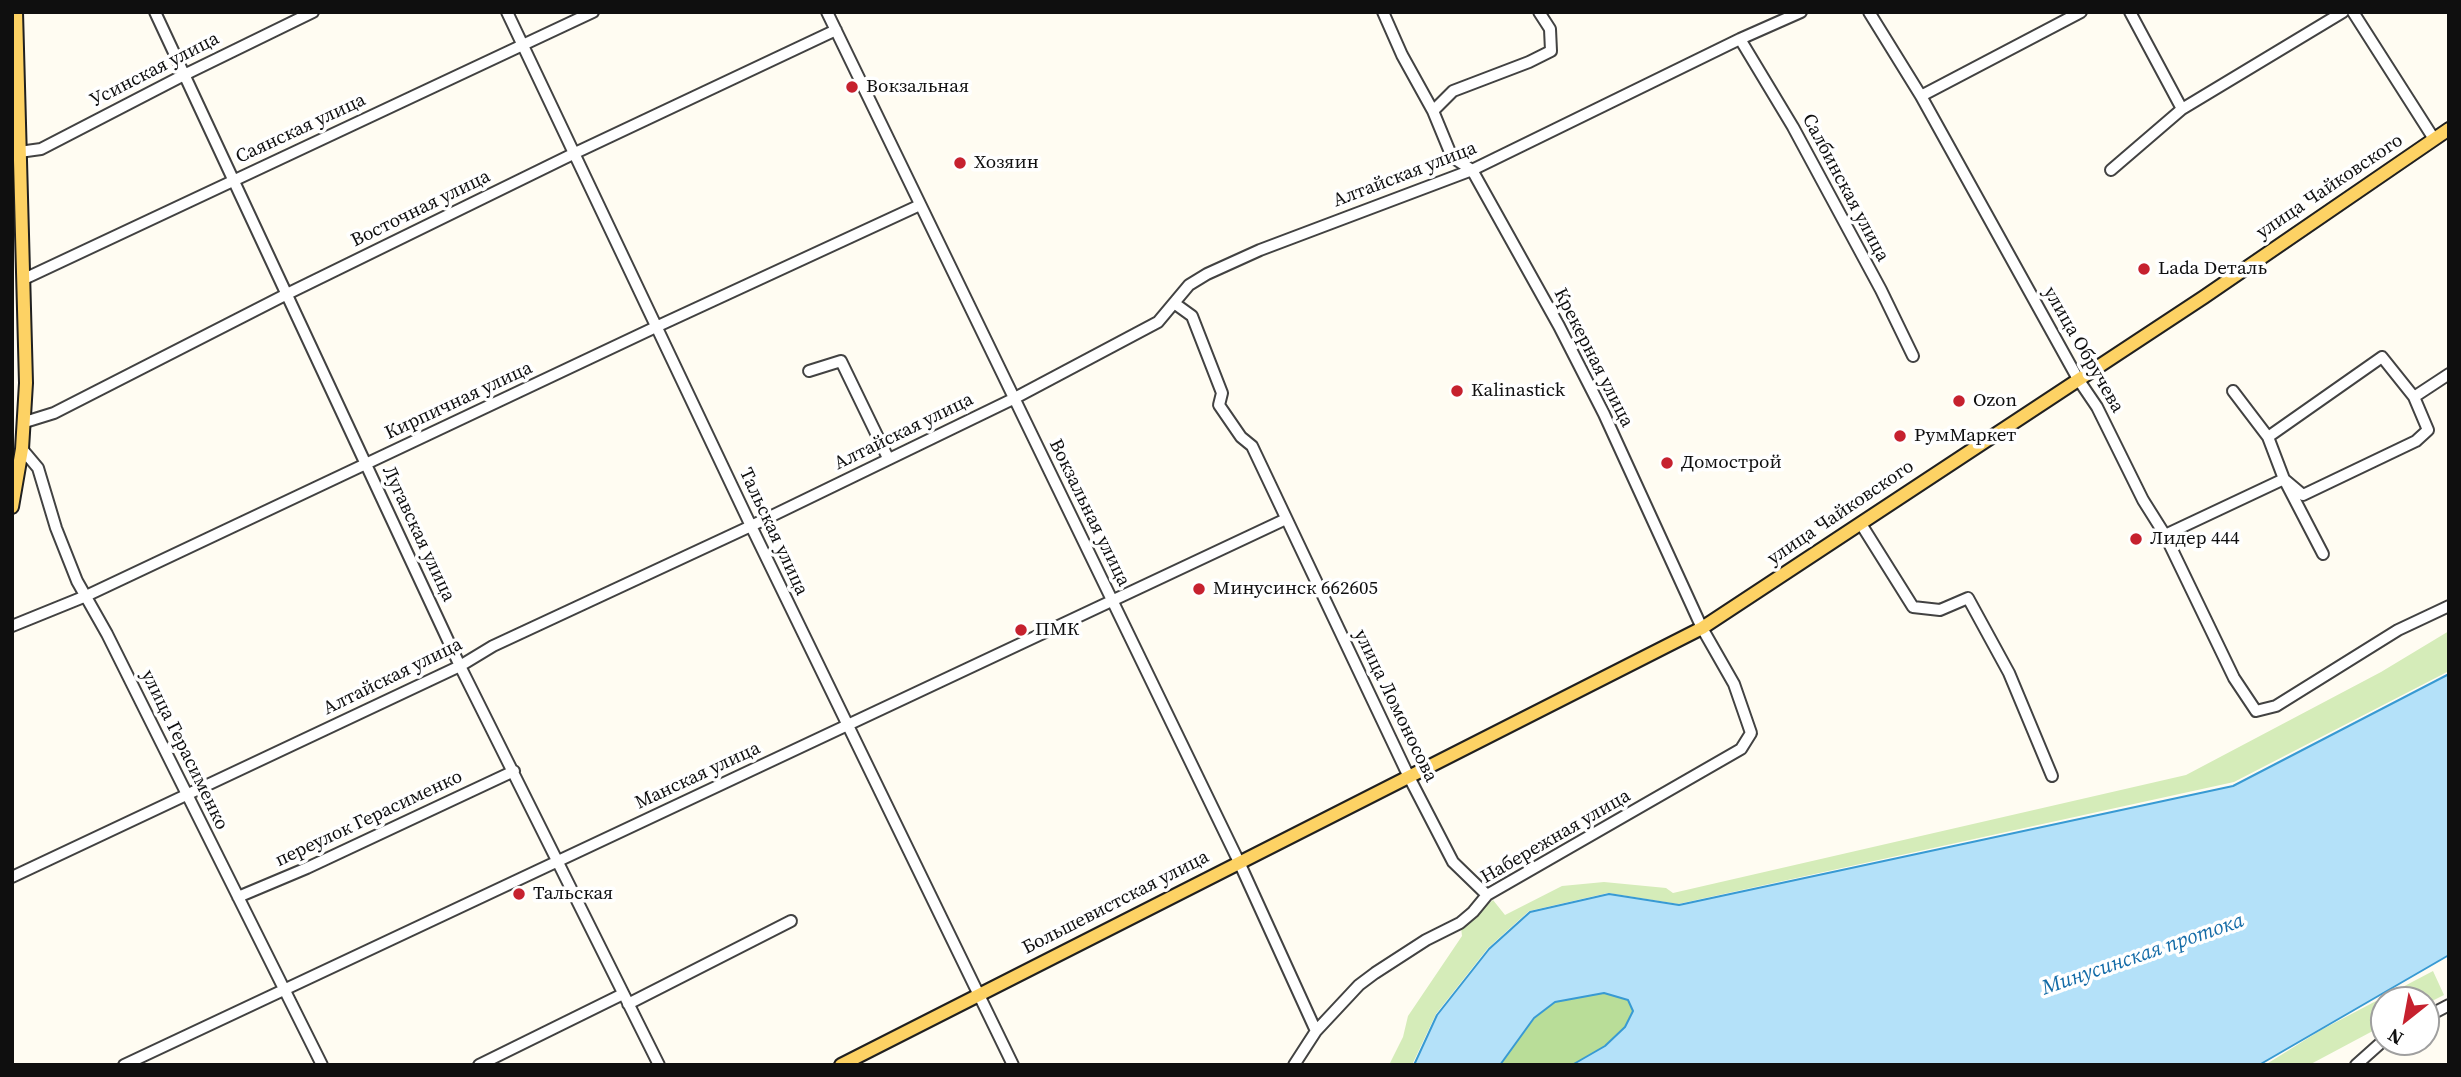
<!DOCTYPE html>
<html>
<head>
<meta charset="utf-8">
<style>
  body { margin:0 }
  #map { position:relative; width:2461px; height:1077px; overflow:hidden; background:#fffcf2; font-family:"Source Serif 4",serif }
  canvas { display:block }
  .frame { position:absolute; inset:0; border:14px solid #0f0f0f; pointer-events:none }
  .north { position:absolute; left:2370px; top:986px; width:70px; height:70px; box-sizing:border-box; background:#fff; border:2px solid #9f9f9f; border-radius:50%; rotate:211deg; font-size:19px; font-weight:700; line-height:28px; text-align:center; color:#0f0f0f }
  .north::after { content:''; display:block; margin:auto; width:24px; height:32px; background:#c6212e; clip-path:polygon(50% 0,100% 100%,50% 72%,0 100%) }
</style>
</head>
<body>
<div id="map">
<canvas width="2461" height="1077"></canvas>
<div class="frame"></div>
<div class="north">N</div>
</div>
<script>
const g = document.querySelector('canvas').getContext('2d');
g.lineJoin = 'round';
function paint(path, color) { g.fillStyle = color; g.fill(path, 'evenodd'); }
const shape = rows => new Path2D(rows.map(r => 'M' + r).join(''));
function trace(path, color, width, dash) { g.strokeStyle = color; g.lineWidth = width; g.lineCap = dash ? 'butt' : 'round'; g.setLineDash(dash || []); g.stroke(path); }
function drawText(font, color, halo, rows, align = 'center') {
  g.font = font + ' "Source Serif 4",serif'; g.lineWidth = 7; g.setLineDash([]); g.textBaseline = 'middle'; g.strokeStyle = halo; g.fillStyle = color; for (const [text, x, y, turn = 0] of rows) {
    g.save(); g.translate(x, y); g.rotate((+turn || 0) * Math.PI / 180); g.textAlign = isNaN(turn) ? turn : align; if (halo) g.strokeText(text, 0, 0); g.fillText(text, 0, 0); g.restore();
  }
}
paint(shape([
  [2449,631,2449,671,2234,782,1678,904,1608,893,1529,911,1488,948,1436,1014,1412,1065,1389,1065,1403,1037,1408,1016,1462,936,1461,927,1493,900,1505,915,1562,886,1604,882,1666,888,1673,893,2186,775,2381,672],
  [2433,971,2444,995,2426,1004,2426,1000,2384,1000,2384,1025,2309,1065,2265,1065,2321,1030]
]), '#d5ecb9');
paint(shape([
  [1604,993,1628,1000,1633,1010,1625,1027,1605,1046,1572,1065,1500,1065,1534,1018,1555,1002]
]), '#b9dd98');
const water = shape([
  [2449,674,2449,955,2259,1065,1572,1065,1605,1046,1625,1027,1633,1011,1628,1000,1604,993,1555,1002,1534,1018,1500,1065,1414,1065,1437,1015,1489,949,1530,912,1609,894,1679,905,2233,786,2449,674]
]);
paint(water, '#b4e1f9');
trace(water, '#389ad3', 2);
const minor = shape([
  [155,12,460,666,659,1065],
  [507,12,751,526,1013,1065],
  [827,12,1239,862,1316,1031],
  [1869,12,1921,96,2078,379,2097,407,2143,500,2165,535,2234,678,2256,711,2276,706,2398,630,2449,606],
  [2130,12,2182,109],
  [2353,12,2434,139],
  [1740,39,1793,127,1881,290,1913,356],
  [1921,96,2081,12],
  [1433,111,1453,91,1529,62,1551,51,1550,29,1539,12],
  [12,153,41,149,184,75,313,12],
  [2111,170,2182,109,2343,12],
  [24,279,593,12],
  [1174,303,1192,316,1222,393,1219,405,1241,437,1252,446,1409,777,1453,862,1487,895],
  [809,371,841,361,888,458],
  [2233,391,2268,437,2284,479,2323,554],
  [25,422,54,413,287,294,573,154,836,30],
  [2268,437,2382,357,2414,397],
  [22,449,38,468,56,528,77,581,107,634,322,1065],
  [1861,524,1913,607,1940,610,1968,598,2009,673,2052,776],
  [2165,535,2284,479,2303,495,2416,441,2428,430,2414,397,2449,374],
  [12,626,86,596,658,326,920,205],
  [12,877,460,666,493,646,751,526,1013,399,1158,322,1189,285,1207,274,1260,250,1472,170,1740,39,1801,12],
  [238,897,307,868,514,771],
  [628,1004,791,921],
  [2426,1017,2449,1005],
  [124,1065,1286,519],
  [479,1065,623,994],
  [1294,1065,1316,1031,1359,985,1375,973,1426,940,1460,923,1473,912,1487,895,1741,749,1751,733,1734,684,1702,628,1604,414,1559,326,1472,170,1452,157,1433,111,1402,55,1383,12],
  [2356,1065,2384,1040]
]);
const major = shape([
  [12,507,22,449,26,383,16,12],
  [841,1065,1702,628,2204,297,2449,129]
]);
trace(minor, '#424242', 14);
trace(major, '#202020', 16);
trace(minor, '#fff', 10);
trace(major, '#fdd264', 12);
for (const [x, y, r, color] of [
  [852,87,7,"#c6212e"],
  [960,163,7,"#c6212e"],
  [2144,269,7,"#c6212e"],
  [1457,391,7,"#c6212e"],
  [1959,401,7,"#c6212e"],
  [1900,436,7,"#c6212e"],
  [1667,463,7,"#c6212e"],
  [2136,539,7,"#c6212e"],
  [1199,589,7,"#c6212e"],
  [1021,630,7,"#c6212e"],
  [519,894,7,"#c6212e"]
]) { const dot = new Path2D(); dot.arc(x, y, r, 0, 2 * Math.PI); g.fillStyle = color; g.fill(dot); trace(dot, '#fff', 2.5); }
drawText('19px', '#0f0f0f', '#fff', [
  ["Усинская улица",155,70,-27],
  ["Саянская улица",301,129,-25],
  ["Алтайская улица",1405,175,-21],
  ["улица Чайковского",2330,187,-34],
  ["Салбинская улица",1845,188,62],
  ["Восточная улица",421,209,-26],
  ["улица Обручева",2083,350,60],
  ["Крекерная улица",1593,358,63],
  ["Кирпичная улица",459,401,-25],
  ["Алтайская улица",904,432,-26],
  ["Вокзальная улица",1089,513,64],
  ["улица Чайковского",1841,513,-34],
  ["Тальская улица",773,532,65],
  ["Лугавская улица",418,534,65],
  ["Алтайская улица",393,677,-26],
  ["улица Ломоносова",1395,706,64],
  ["улица Герасименко",184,750,64],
  ["Манская улица",698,776,-25],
  ["переулок Герасименко",369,819,-25],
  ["Набережная улица",1556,837,-30],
  ["Большевистская улица",1116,903,-27]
]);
drawText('19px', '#0f0f0f', '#fff', [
  ["Вокзальная",866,87],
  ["Хозяин",974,163],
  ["Lada Dеталь",2158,269],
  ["Kalinastick",1471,391],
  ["Ozon",1973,401],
  ["РумМаркет",1914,436],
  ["Домострой",1681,463],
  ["Лидер 444",2150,539],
  ["Минусинск 662605",1213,589],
  ["ПМК",1035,630],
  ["Тальская",533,894]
], 'left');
drawText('italic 21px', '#136ba7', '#fff', [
  ["Минусинская протока",2143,955,-19]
]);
</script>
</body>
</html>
